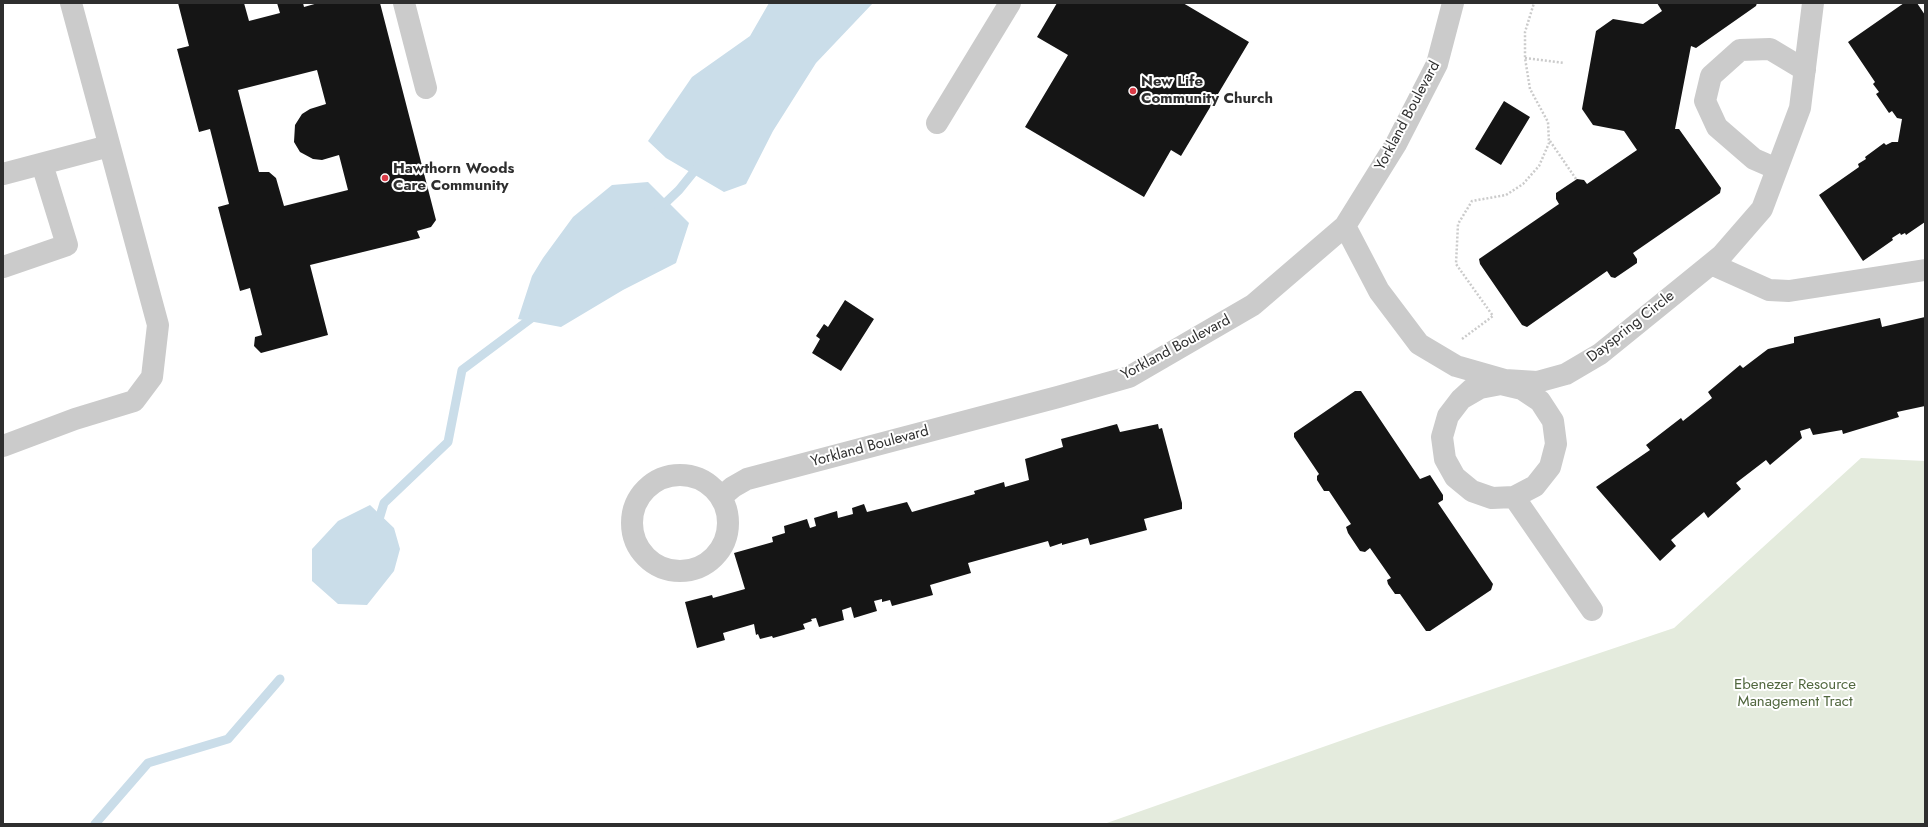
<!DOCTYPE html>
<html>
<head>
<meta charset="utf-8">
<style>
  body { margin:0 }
  #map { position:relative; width:1928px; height:827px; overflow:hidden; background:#fff; font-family:Jost,sans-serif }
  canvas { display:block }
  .frame { position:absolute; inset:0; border:4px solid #2e2e2e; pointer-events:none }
</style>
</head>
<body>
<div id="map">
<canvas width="1928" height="827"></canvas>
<div class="frame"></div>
</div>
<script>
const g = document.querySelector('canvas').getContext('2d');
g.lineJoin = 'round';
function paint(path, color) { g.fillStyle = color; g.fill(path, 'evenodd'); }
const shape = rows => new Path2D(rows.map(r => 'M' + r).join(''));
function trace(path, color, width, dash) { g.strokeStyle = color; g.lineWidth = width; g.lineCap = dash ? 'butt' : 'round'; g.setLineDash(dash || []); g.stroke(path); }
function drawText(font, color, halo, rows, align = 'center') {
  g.font = font + ' Jost,sans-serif'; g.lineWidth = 4; g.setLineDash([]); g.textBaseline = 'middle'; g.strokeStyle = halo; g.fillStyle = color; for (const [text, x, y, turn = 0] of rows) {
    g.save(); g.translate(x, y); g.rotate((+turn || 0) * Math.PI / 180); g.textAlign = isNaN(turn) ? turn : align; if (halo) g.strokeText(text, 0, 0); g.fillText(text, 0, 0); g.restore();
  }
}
paint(shape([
  [1861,458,1925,461,1925,824,1104,824,1377,728,1674,628]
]), '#e4ebdd');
paint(shape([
  [769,3,873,3,816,63,773,131,746,184,724,192,666,158,648,141,692,77,750,36],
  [648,182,689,223,676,263,623,290,561,327,518,319,532,276,543,258,573,217,612,185],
  [370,505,394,528,400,549,394,571,367,605,338,604,312,581,312,549,338,521]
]), '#cadde9');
trace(shape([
  [659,209,679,190,700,164],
  [377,526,384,503,448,442,462,370,537,314],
  [95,824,148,763,228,739,280,679]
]), '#cadde9', 9);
paint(shape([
  [178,3,244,3,249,21,280,13,277,3,303,3,304,7,318,3,380,3,436,220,431,227,417,231,420,238,310,265,328,335,261,353,254,346,255,337,262,335,250,288,240,291,218,207,229,204,210,129,199,132,177,49,189,46],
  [317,70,326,104,310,109,302,114,295,125,294,142,300,152,313,159,322,160,339,155,348,190,284,206,276,178,269,172,259,172,238,90],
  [1057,3,1183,3,1249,42,1181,156,1171,150,1144,197,1025,127,1068,55,1037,37],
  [1657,3,1757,3,1756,6,1696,48,1691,46,1675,129,1679,129,1721,188,1720,193,1633,253,1637,259,1637,263,1615,278,1611,277,1607,271,1527,327,1522,325,1480,264,1479,259,1559,204,1556,199,1556,193,1577,179,1584,180,1587,184,1637,150,1624,131,1593,125,1582,109,1596,31,1613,19,1643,24,1662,11],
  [1904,3,1917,3,1925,15,1925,222,1906,235,1905,233,1901,235,1900,233,1892,238,1893,240,1863,261,1819,195,1859,167,1858,164,1866,159,1865,157,1884,143,1886,145,1892,142,1898,142,1902,119,1897,118,1892,111,1889,113,1876,94,1879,92,1873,84,1875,82,1848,42],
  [1504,101,1530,117,1501,165,1475,149],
  [845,300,874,319,841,371,812,353,820,339,816,336,824,324,828,327],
  [1925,317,1925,406,1897,412,1899,417,1843,434,1842,430,1813,435,1810,428,1800,431,1802,438,1770,465,1766,460,1736,483,1741,489,1708,518,1704,512,1671,540,1676,546,1660,561,1596,487,1650,450,1646,445,1681,418,1683,421,1712,398,1708,392,1740,365,1743,368,1768,349,1794,343,1794,337,1880,318,1882,327],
  [1355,391,1361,391,1420,479,1430,475,1443,495,1443,500,1438,503,1493,584,1491,590,1430,631,1426,631,1400,594,1395,594,1388,584,1387,580,1391,578,1370,548,1365,552,1360,551,1348,533,1346,527,1351,524,1329,491,1324,491,1317,480,1317,476,1319,474,1294,437,1294,433],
  [1117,424,1120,432,1158,424,1159,429,1162,428,1182,503,1182,509,1144,519,1147,530,1090,545,1088,538,1062,545,1062,543,1050,547,1048,541,968,563,971,573,930,585,933,595,892,606,890,600,882,602,882,599,874,601,877,611,854,618,851,607,842,610,844,620,819,627,816,618,811,619,812,621,803,624,805,629,773,638,772,636,760,639,758,634,756,635,754,624,723,633,725,640,697,648,685,602,712,595,713,598,745,589,734,553,773,542,772,537,785,533,784,526,807,519,810,528,816,526,814,518,837,511,838,518,853,514,852,508,864,504,867,512,907,502,912,512,975,494,974,491,1004,482,1005,487,1029,480,1025,459,1063,447,1061,439]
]), '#151515');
trace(shape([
  [1525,58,1564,63],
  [1550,141,1576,179],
  [1462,339,1493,316,1456,264,1458,224,1472,201,1506,195,1523,184,1539,166,1549,143,1548,122,1530,89,1525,58,1525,32,1534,3]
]), '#cbcbcb', 2.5, [2, 2]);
trace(shape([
  [404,3,426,88],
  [937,123,1010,3],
  [1777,169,1754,159,1717,127,1705,101,1711,76,1740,50,1770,49,1805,70],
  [3,174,109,146],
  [1345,226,1379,291,1419,344,1456,366,1505,380,1537,382,1566,374,1600,354,1711,264,1722,255,1762,209,1800,108,1813,3],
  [1711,264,1769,290,1789,291,1925,270],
  [3,267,67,245,42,164],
  [1461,399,1480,388,1501,384,1522,389,1540,401,1553,421,1556,444,1550,467,1535,486,1514,497,1492,498,1472,491,1455,477,1445,459,1442,437,1448,416,1461,399,1487,375],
  [3,446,75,419,134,401,152,377,158,325,71,3],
  '632 523a48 48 0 1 1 96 0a48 48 0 1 1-96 0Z',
  [721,497,733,487,747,479,1058,397,1129,377,1253,305,1345,226,1396,144,1437,64,1453,3],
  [1514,497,1592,610]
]), '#cbcbcb', 22);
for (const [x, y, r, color] of [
  [1133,91,4,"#da3b47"],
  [385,178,4,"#da3b47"]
]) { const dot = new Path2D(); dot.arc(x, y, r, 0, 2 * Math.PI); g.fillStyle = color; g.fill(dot); trace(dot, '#fff', 1.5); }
drawText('bold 15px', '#2e2e2e', '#fff', [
  ["New Life",1141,82],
  ["Community Church",1141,99],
  ["Hawthorn Woods",393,169],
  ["Care Community",393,186]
], 'left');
drawText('15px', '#2e2e2e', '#fff', [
  ["Yorkland Boulevard",1408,116,-62],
  ["Dayspring Circle",1631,327,-38],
  ["Yorkland Boulevard",1176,348,-28],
  ["Yorkland Boulevard",870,447,-15]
]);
drawText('15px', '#51673e', '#fff', [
  ["Ebenezer Resource",1795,685],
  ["Management Tract",1795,702]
]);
</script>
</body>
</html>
